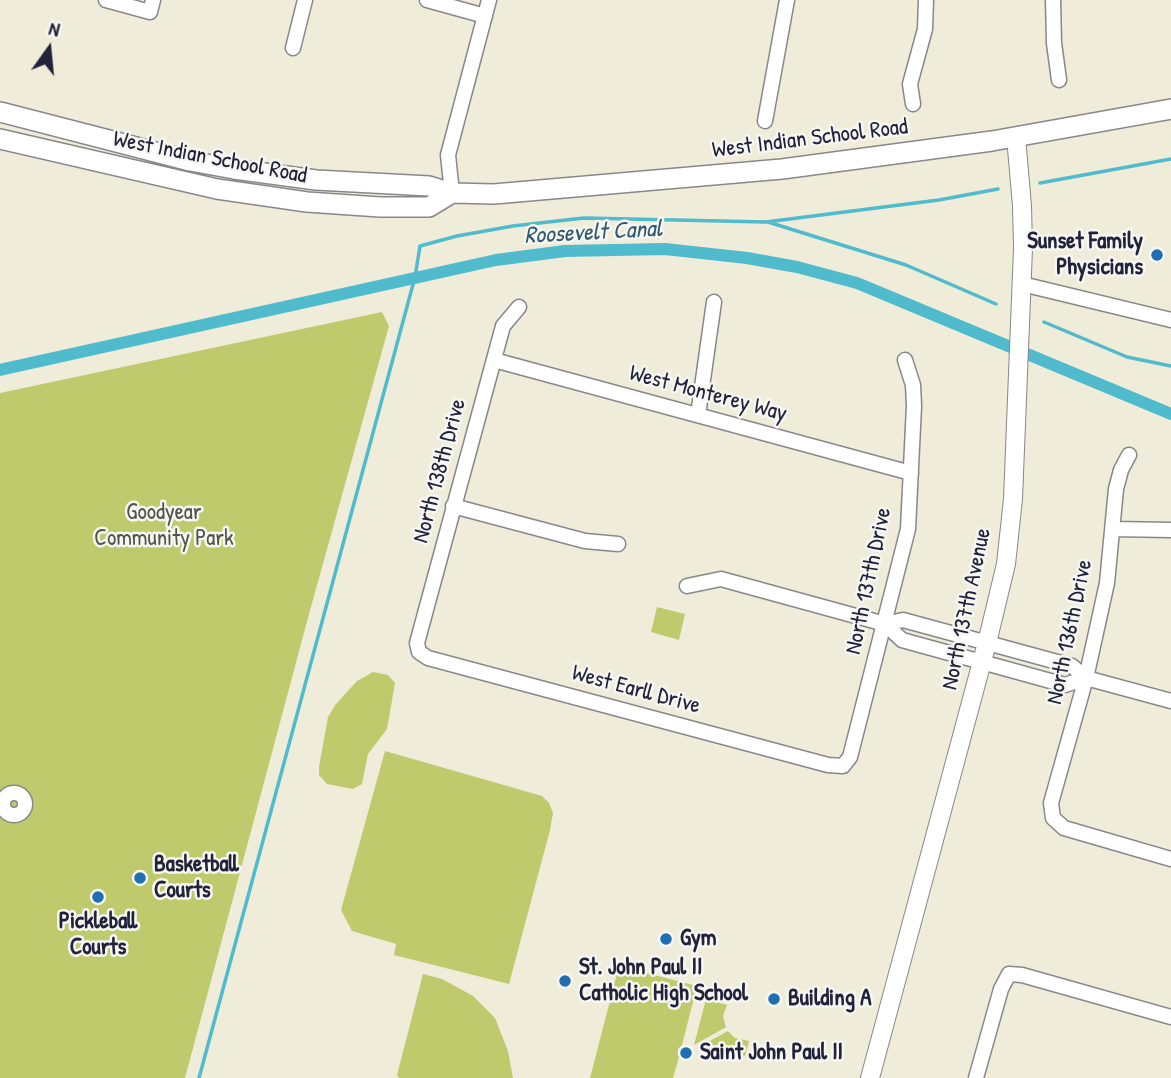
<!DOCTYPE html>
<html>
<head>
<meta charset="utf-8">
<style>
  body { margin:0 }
  #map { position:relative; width:1171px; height:1078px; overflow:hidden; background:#efecda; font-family:"Patrick Hand",sans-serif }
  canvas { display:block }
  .north { position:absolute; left:14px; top:14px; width:70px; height:70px; -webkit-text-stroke:5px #f6f6f2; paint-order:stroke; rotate:15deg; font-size:19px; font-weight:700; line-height:28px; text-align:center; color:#22223b }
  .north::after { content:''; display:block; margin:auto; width:24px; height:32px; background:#22223b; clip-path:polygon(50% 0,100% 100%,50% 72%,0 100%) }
</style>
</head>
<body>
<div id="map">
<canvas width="1171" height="1078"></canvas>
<div class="north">N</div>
</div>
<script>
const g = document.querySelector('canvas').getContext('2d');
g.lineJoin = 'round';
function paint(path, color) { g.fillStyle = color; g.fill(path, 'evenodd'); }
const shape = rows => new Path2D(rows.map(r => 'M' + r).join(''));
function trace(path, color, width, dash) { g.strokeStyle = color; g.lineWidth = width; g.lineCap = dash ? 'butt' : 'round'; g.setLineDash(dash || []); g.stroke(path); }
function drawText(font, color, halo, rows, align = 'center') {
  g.font = font + ' "Patrick Hand",sans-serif'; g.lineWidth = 5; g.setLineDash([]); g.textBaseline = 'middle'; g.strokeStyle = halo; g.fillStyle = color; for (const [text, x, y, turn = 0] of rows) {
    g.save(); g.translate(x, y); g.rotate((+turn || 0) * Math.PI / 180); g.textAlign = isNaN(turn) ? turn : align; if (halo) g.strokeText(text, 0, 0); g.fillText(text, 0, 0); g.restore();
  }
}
paint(shape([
  [382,312,389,326,309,614,185,1078,0,1078,0,393],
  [657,607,685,614,679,640,651,632],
  [373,672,388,675,395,683,387,729,368,754,362,784,353,789,327,784,319,775,319,767,328,717,336,704,357,681],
  [385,751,542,796,549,803,553,813,550,830,509,984,394,955,396,944,352,931,341,910],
  [619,966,697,986,682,1045,678,1049,679,1057,673,1078,590,1078],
  [423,974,442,979,473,996,495,1018,508,1051,513,1078,399,1078,397,1075],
  [706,999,727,1005,723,1016,726,1027,694,1045],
  [728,1031,735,1038,749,1041,745,1056,697,1048]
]), '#beca6c');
trace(shape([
  [1040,183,1171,159],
  [768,222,906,265,996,304],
  [1044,322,1127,357,1171,366],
  [199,1078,415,277,420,246,457,236,513,226,584,218,766,222,939,200,998,189]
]), '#50bbcc', 3.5);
trace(shape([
  [0,370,496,260,565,251,665,249,747,258,797,267,857,283,1171,414]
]), '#50bbcc', 12);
const minor = shape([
  [106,0,150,12,153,0],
  [427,0,485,16],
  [1053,0,1054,43,1059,80],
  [293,48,305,0],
  [913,104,910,84,925,29,926,0],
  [765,121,787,0],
  [452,193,448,155,489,0],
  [1022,284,1171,320],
  [519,307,503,326,417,643,419,652,428,658,828,765,843,766,850,757,908,529,914,406,913,385,905,360],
  [494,360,911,473],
  [698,415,714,302],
  [1129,455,1121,470,1116,489,1107,583,1086,678,1051,803,1053,818,1064,828,1171,859],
  [453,506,585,541,618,544],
  [1113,529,1171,530],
  [687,586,721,579,885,624,903,620,1072,666,1086,678,1171,701],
  [885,624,902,640,1065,685,1086,678],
  '3 804a11 11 0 1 1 22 0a11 11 0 1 1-22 0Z',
  [976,1078,1001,989,1009,974,1022,975,1171,1017]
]);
const tertiary = shape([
  [870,1078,987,643,1006,564,1013,499,1023,248,1022,206,1016,137]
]);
const secondary = shape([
  [0,112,190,161,234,169,316,180,429,186,452,193,494,194,782,169,992,141,1171,109],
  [0,139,217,189,307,202,380,207,429,207,452,193]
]);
trace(minor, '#88878a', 17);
trace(tertiary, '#88878a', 20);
trace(secondary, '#88878a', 22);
trace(minor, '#fff', 14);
trace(tertiary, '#fff', 18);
trace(secondary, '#fff', 19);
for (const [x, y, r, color] of [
  [1157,255,7,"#1f6fb2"],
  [140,878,7,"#1f6fb2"],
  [98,897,7,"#1f6fb2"],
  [666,939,7,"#1f6fb2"],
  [565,981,7,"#1f6fb2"],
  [774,999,7,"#1f6fb2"],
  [686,1053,7,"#1f6fb2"]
]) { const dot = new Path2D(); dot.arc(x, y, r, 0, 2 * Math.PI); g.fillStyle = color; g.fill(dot); trace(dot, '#f6f6f2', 2.5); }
drawText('23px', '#22223b', '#f6f6f2', [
  ["West Indian School Road",810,139,-7],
  ["West Indian School Road",210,158,11],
  ["West Monterey Way",708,394,15],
  ["North 138th Drive",440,471,-75],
  ["North 137th Drive",869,581,-78],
  ["North 137th Avenue",967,609,-78],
  ["North 136th Drive",1070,632,-78],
  ["West Earll Drive",636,690,15]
]);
drawText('bold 23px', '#22223b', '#f6f6f2', [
  ["Sunset Family",1143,242,"right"],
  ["Physicians",1143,268,"right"],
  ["Basketball",154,865],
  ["Courts",154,891],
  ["Pickleball",98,922,"center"],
  ["Courts",98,948,"center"],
  ["Gym",680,939],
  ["St. John Paul II",579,968],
  ["Catholic High School",579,994],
  ["Building A",788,999],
  ["Saint John Paul II",700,1053]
], 'left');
drawText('23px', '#51544a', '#f6f6f2', [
  ["Goodyear",164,513],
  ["Community Park",164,539]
]);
drawText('italic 24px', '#32586e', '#f6f6f2', [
  ["Roosevelt Canal",593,233,-3]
]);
</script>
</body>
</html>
